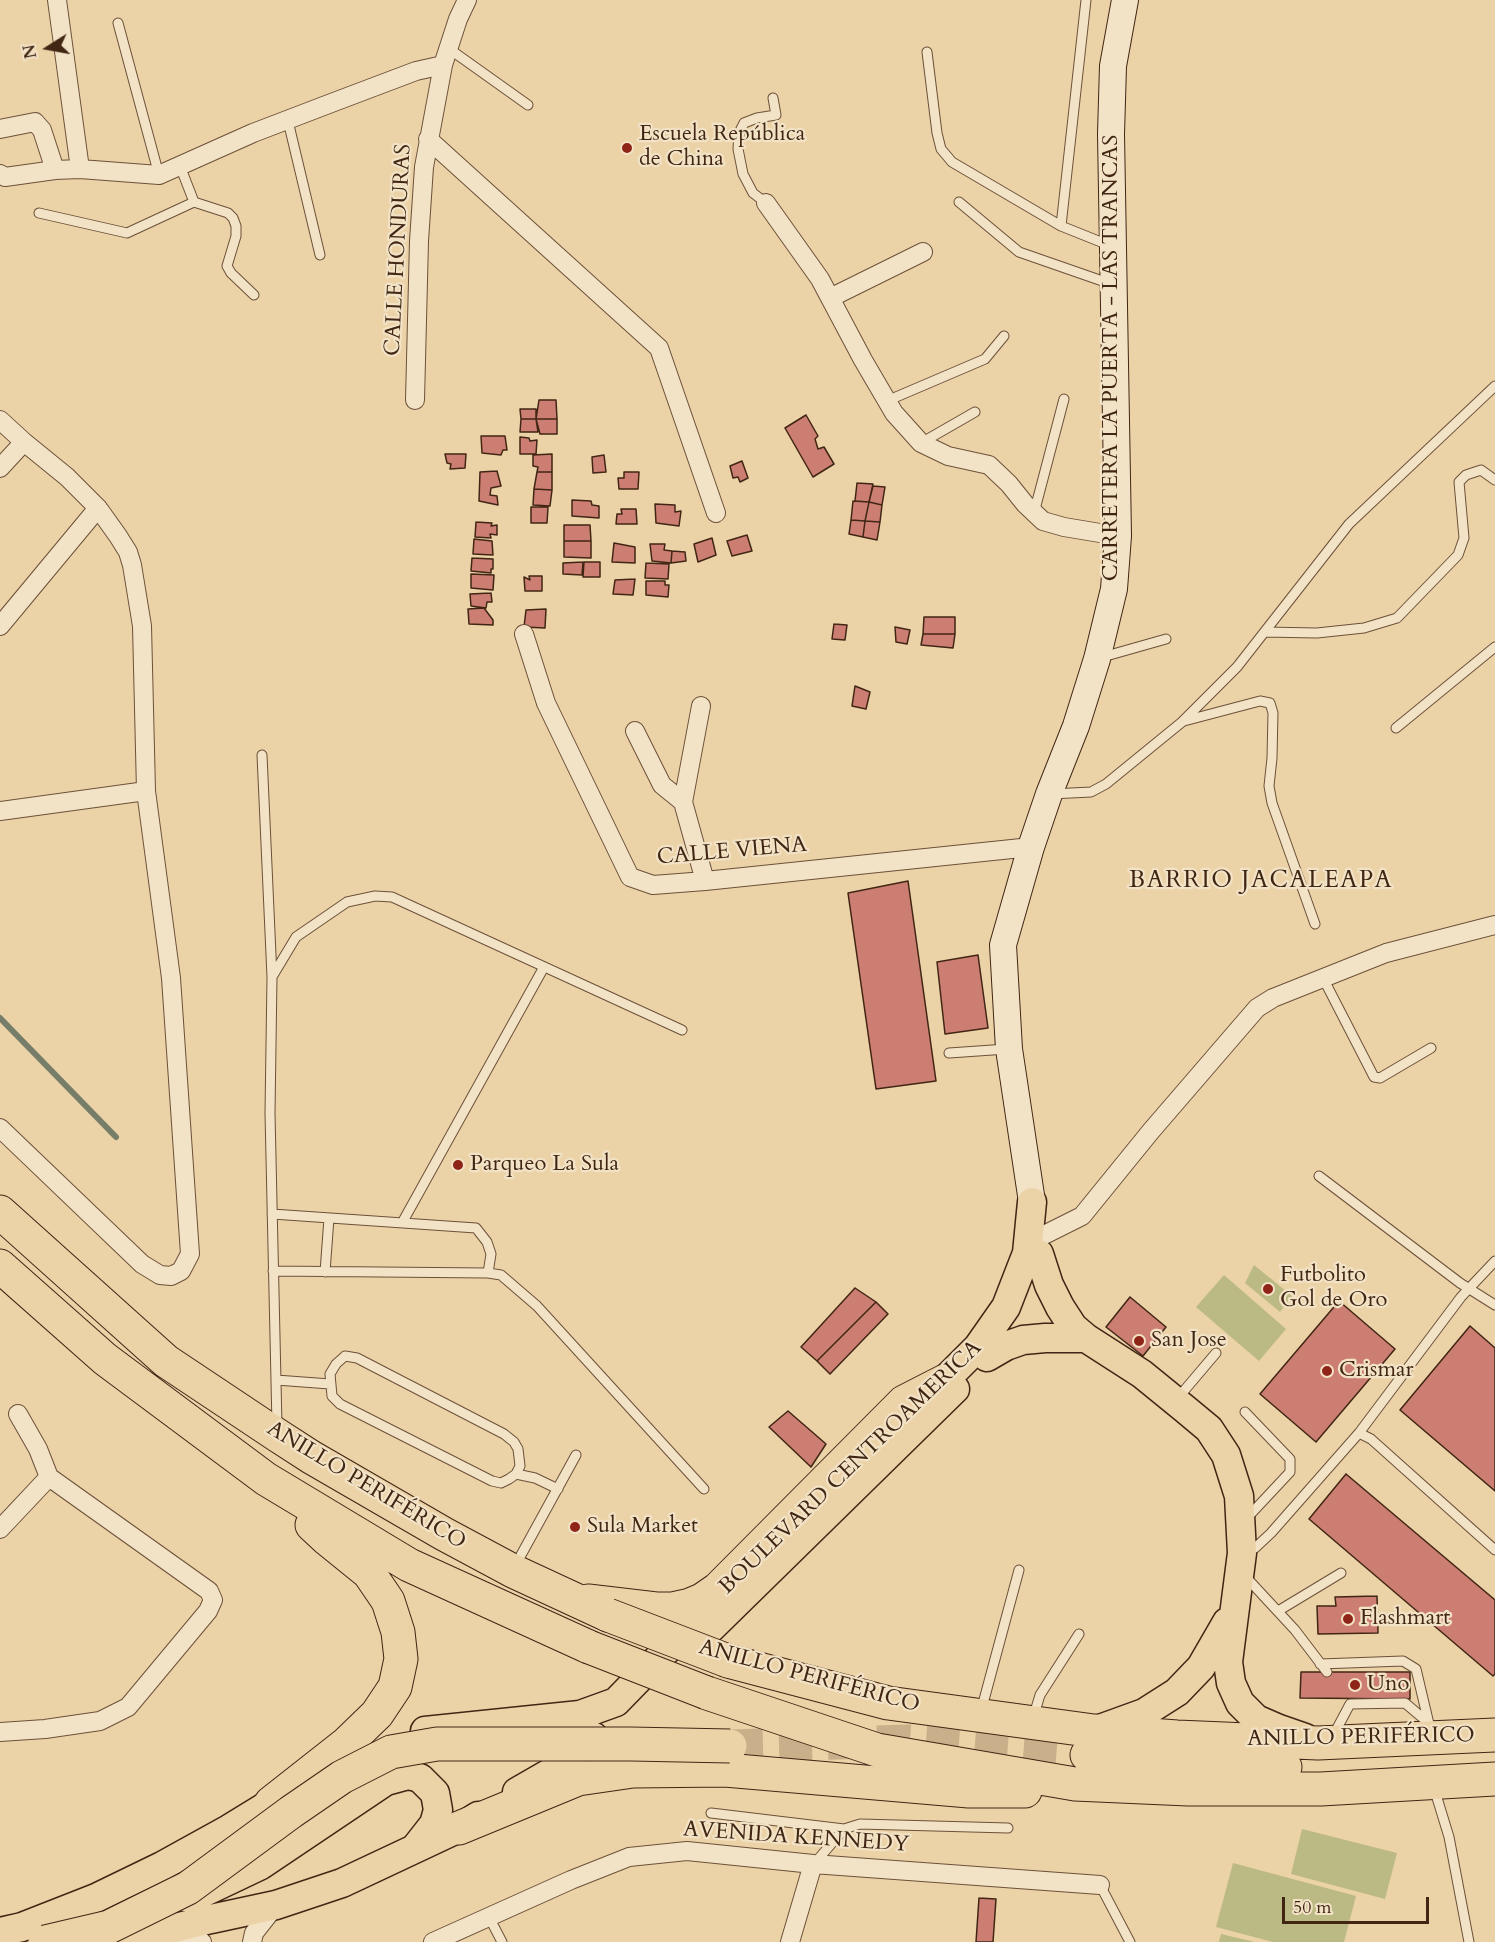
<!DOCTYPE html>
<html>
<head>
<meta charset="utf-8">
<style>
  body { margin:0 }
  #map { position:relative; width:1495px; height:1942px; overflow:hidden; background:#ebd2a7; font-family:Cardo,serif }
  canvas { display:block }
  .north { position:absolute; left:18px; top:18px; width:60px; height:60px; -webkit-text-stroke:4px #f2e2c6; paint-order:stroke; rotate:259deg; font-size:16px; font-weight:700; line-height:24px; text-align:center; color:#412614 }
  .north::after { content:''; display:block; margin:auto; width:21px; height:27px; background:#412614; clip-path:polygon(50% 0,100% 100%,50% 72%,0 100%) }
  .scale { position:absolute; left:1282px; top:1897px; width:147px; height:27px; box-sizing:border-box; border:3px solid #412614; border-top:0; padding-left:8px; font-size:18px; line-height:21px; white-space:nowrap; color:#412614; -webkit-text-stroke:4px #f2e2c6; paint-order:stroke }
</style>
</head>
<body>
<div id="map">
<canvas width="1495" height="1942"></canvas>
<div class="north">N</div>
<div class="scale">50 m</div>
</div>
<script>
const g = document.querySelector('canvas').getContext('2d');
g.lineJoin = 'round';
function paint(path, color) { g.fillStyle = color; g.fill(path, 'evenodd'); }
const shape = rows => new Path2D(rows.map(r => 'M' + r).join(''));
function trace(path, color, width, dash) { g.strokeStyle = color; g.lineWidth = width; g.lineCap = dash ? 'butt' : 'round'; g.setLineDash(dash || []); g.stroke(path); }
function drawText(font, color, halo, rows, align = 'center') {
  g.font = font + ' Cardo,serif'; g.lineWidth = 4.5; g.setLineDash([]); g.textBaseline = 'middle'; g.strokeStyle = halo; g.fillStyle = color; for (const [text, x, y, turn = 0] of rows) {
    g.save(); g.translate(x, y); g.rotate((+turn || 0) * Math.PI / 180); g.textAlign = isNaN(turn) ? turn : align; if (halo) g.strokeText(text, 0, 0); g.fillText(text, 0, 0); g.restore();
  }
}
paint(shape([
  [1254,1265,1292,1296,1280,1312,1245,1283],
  [1224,1275,1286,1329,1259,1361,1196,1307],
  [1302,1829,1397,1853,1385,1899,1291,1874],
  [1233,1863,1356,1896,1344,1942,1273,1942,1216,1927],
  [1221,1934,1255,1942,1219,1942]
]), '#bcba84');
trace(shape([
  [0,1018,116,1137]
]), '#767e6a', 6);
const building = shape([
  [539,400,556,400,557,419,536,419,539,400],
  [520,409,536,409,536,419,521,419,520,409],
  [806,415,818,436,815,439,818,449,824,447,834,464,813,477,785,428,806,415],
  [521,419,536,419,538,432,520,432,521,419],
  [536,419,557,419,557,434,540,434,536,419],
  [481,436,505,436,507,450,503,450,501,455,482,453,481,436],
  [520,437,529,438,530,441,537,440,536,454,520,454,520,437],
  [445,454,466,454,465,468,450,469,451,464,447,463,445,454],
  [552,454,552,472,537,472,538,467,533,466,533,455,552,454],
  [604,455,606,472,593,473,592,457,604,455],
  [742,461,748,478,740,482,738,477,733,478,730,466,742,461],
  [497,471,501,486,491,488,490,495,497,496,498,505,479,501,480,472,497,471],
  [537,472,552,472,552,490,534,489,537,472],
  [624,472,639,472,638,489,619,489,618,478,624,478,624,472],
  [857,483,873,484,869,502,855,501,857,483],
  [873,486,885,487,882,505,869,502,873,486],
  [534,489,552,490,550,506,533,505,534,489],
  [572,500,591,501,592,505,599,506,599,518,572,516,572,500],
  [853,501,869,502,865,521,851,520,853,501],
  [869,502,882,505,880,522,865,521,869,502],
  [655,504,675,505,675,512,681,511,679,526,656,523,655,504],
  [531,507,548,507,547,523,531,523,531,507],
  [621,509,636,509,637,524,616,524,617,514,622,514,621,509],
  [851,520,865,521,863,537,849,534,851,520],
  [865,521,880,522,877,540,863,537,865,521],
  [476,522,492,523,491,526,497,525,497,535,490,534,491,538,475,537,476,522],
  [564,525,590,525,591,541,564,541,564,525],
  [747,535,752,551,732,556,727,541,747,535],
  [712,538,716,555,698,562,694,544,712,538],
  [474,539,492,541,493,555,473,554,474,539],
  [564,541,591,541,591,558,564,557,564,541],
  [614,543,635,547,635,563,612,562,614,543],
  [650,544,665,544,664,550,672,551,671,563,652,561,650,544],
  [672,551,685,552,686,561,671,563,672,551],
  [472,558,493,559,493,569,491,569,491,573,471,571,472,558],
  [583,562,582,575,563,574,563,563,583,562],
  [584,562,600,562,600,577,583,577,584,562],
  [646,563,669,564,668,579,645,578,646,563],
  [471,574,494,575,493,590,471,588,471,574],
  [529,576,542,576,542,591,525,591,524,577,530,580,529,576],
  [635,579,633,595,613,594,615,580,635,579],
  [646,581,665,581,665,585,669,585,668,597,646,595,646,581],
  [491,593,492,602,487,602,486,608,471,606,470,594,491,593],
  [484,608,493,620,493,625,469,624,468,609,484,608],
  [546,609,545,628,524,627,526,610,546,609],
  [924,617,955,617,955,634,923,634,924,617],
  [834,624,847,625,845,640,832,639,834,624],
  [895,627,910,630,907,644,896,642,895,627],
  [923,634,955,634,953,648,921,645,923,634],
  [855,686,870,692,866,709,852,706,855,686],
  [908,881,936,1081,876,1089,848,893,908,881],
  [978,955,988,1028,945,1034,937,962,978,955],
  [855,1288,876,1302,817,1361,801,1347,855,1288],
  [1130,1297,1166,1327,1143,1356,1106,1327,1130,1297],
  [1339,1301,1395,1349,1316,1442,1260,1394,1339,1301],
  [876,1302,888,1314,830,1374,817,1361,876,1302],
  [1470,1326,1495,1348,1495,1491,1400,1410,1470,1326],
  [788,1411,826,1444,811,1467,769,1427,788,1411],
  [1346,1474,1495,1600,1495,1674,1493,1676,1309,1519,1346,1474],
  [1377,1596,1378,1633,1318,1634,1317,1606,1336,1606,1335,1597,1377,1596],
  [1301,1672,1410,1672,1410,1699,1300,1698,1301,1672],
  [979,1898,996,1899,993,1942,976,1942,979,1898]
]);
paint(building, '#cd7e73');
trace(building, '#412614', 1.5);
trace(shape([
  [730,1746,908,1741,1087,1755]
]), '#c9b08a', 33, [33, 16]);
const lane = shape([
  [118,23,159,175],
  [448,48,528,105],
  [927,52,937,133,941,149,952,162,1061,226,1111,246],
  [288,121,320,255],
  [180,166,194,202,228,213,233,218,236,226,236,236,227,266,231,273,254,295],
  [959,202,1019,252,1111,284],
  [766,203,753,193,743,174,738,149,739,133,744,123,757,118,776,115,773,98],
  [39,213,127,233,194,202],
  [1061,226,1086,0],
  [887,402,896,397,985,359,1004,336],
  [921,443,975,412],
  [1034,513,1064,399],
  [1265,632,1317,633,1364,628,1397,618,1458,555,1464,538,1459,482,1466,475,1481,470,1495,480],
  [1099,658,1166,639],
  [1184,721,1260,701,1270,703,1273,713,1272,758,1269,786,1272,803,1315,924],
  [1396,728,1495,647],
  [262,755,272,977],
  [1051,794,1091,792,1106,784,1182,722,1237,667,1349,524,1495,386],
  [1323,978,1374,1077,1380,1078,1431,1048],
  [949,1053,1007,1049],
  [1319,1176,1460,1283,1495,1305],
  [272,1214,476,1228,487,1242,491,1254,488,1273],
  [402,1223,544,967],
  [273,1271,488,1273,501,1275,537,1306,704,1489],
  [325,1272,329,1218],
  [345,1356,357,1358,504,1434,514,1442,518,1449,520,1466,516,1474,509,1479,501,1483,492,1481,340,1404,332,1396,330,1374,336,1364,345,1356],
  [276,1380,330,1384],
  [1177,1399,1216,1353],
  [1245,1412,1290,1459,1290,1472,1247,1518],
  [277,1426,270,1113,272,977,296,937,347,902,375,896,392,897,682,1030],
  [1359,1433,1371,1439,1495,1550],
  [516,1474,535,1478,558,1489],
  [1247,1551,1255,1548,1271,1533,1359,1433,1461,1297,1495,1261],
  [515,1566,576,1455],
  [1245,1576,1295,1630,1327,1672],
  [1278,1611,1341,1573],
  [1320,1664,1403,1661,1416,1669,1429,1724],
  [981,1711,1019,1570],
  [1033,1718,1040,1695,1079,1634],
  [1333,1736,1350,1704,1405,1703,1430,1724],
  [1434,1788,1449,1837,1469,1942],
  [711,1813,844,1829],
  [814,1864,844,1829,860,1824,1008,1828],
  [1100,1885,1130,1942],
  [489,1917,502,1942]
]);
const street = shape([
  [57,0,80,169],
  [0,129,35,122,42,130,55,170],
  [428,139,659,348,716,513],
  [0,174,5,177,55,170,80,169,159,175,253,133,334,102,416,71,443,65],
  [766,203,820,279,863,360,894,413,921,443,948,456,989,465,1009,484,1025,504,1043,521,1064,527,1118,536],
  [830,298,923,252],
  [415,400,419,241,424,167,443,65,458,19,467,0],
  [0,420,24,442,67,477,98,508,118,536,128,552,132,565,142,626,146,791,171,978,190,1254,181,1271,171,1276,160,1275,142,1264,0,1128],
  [0,468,24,442],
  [0,626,98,508],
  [524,634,546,703,630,877,653,885,705,881,1031,847],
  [701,706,683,802,705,881],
  [635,731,662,785,683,802],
  [0,811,146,791],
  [1038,1238,1082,1216,1151,1131,1257,1008,1273,998,1386,953,1495,925],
  [0,1529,49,1477],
  [0,1732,45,1729,100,1721,128,1707,208,1611,213,1600,209,1591,49,1477,38,1449,18,1414],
  [174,1934,193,1935,202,1942],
  [252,1942,254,1933,276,1905],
  [433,1942,571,1880,629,1857,687,1851,813,1864,1100,1885],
  [790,1942,813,1864]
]);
const secondary = shape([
  [1032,1202,1009,1049,1003,945,1031,847,1049,794,1076,726,1097,659,1114,589,1118,536,1111,134,1113,66,1125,0]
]);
const primary = shape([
  [1039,1254,1049,1285,1060,1307,1073,1327,1086,1338,1142,1374,1185,1409,1209,1429,1226,1455,1239,1496,1242,1553,1228,1662,1231,1683,1240,1703,1256,1719,1279,1729,1305,1738],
  [987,1357,1006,1346,1023,1340,1045,1338,1086,1338],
  [928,1397,978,1347,1006,1307,1027,1253,1032,1202],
  [711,1628,955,1389],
  [1097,1730,1144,1713,1177,1692,1201,1667,1227,1622],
  [425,1731,580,1715,616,1702,721,1594],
  [517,1792,550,1773,594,1737],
  [184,1897,200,1894,261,1865,386,1781,408,1775,420,1778,435,1793,438,1810,434,1824,416,1847],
  [0,1932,22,1927,96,1898,162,1866,229,1829,291,1791],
  [118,1942,211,1919,276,1905,342,1883,459,1828,478,1816]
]);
const highway = shape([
  [0,1212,166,1361,277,1435,311,1457,444,1534,513,1571,608,1615],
  [0,1266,105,1359,266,1479,409,1565,589,1647],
  [588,1601,656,1609,672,1609,690,1605,702,1600,718,1589,904,1402,945,1381],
  [728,1661,888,1703,1094,1731,1177,1737,1318,1743,1495,1735],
  [707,1693,877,1750,1075,1784,1188,1789,1321,1789,1495,1779],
  [1087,1755,1203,1765,1285,1767],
  [271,1803,346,1744,377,1714,395,1687,401,1659,398,1632,388,1601,369,1573,327,1539,312,1525],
  [459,1828,578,1779,633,1771,725,1770,969,1791,1025,1791]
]);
trace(lane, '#6c5139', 11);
trace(street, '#6c5139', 20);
trace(secondary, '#412614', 28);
trace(primary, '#412614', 31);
trace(highway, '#412614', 35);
trace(lane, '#f2e2c6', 9);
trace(street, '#f2e2c6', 18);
trace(secondary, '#f2e2c6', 26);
trace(primary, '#ebd2a7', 28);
trace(highway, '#ebd2a7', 33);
const highwayBridge = shape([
  [608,1615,728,1661],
  [589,1647,707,1693],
  [45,1942,109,1927,188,1888,291,1812,342,1777,391,1752,437,1744,631,1744,730,1746]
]);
trace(highwayBridge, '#412614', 35, []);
trace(highwayBridge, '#ebd2a7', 33);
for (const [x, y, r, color] of [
  [627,148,6,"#8f2418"],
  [458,1165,6,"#8f2418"],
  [1268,1289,6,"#8f2418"],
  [1139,1341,6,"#8f2418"],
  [1327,1371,6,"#8f2418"],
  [575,1527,6,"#8f2418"],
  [1348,1619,6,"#8f2418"],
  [1355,1685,6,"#8f2418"]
]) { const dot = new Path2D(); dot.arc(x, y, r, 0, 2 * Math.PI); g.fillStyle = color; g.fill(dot); trace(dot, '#f2e2c6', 2); }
drawText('22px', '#412614', '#f2e2c6', [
  ["Escuela República",639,135],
  ["de China",639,160],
  ["Parqueo La Sula",470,1165],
  ["Futbolito",1280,1276],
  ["Gol de Oro",1280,1301],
  ["San Jose",1151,1341],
  ["Crismar",1339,1371],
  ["Sula Market",587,1527],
  ["Flashmart",1360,1619],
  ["Uno",1367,1685]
], 'left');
drawText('22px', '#412614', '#f2e2c6', [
  ["CALLE HONDURAS",399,250,-87],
  ["CARRETERA LA PUERTA - LAS TRANCAS",1112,358,-90],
  ["CALLE VIENA",732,852,-5],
  ["BOULEVARD CENTROAMERICA",851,1468,-44],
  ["ANILLO PERIFÉRICO",366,1486,31],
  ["ANILLO PERIFÉRICO",809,1677,15],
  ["ANILLO PERIFÉRICO",1361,1738,-1],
  ["AVENIDA KENNEDY",796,1838,4]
]);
g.letterSpacing = '1.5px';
drawText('24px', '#412614', '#f2e2c6', [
  ["BARRIO JACALEAPA",1261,881]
]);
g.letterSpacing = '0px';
</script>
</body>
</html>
